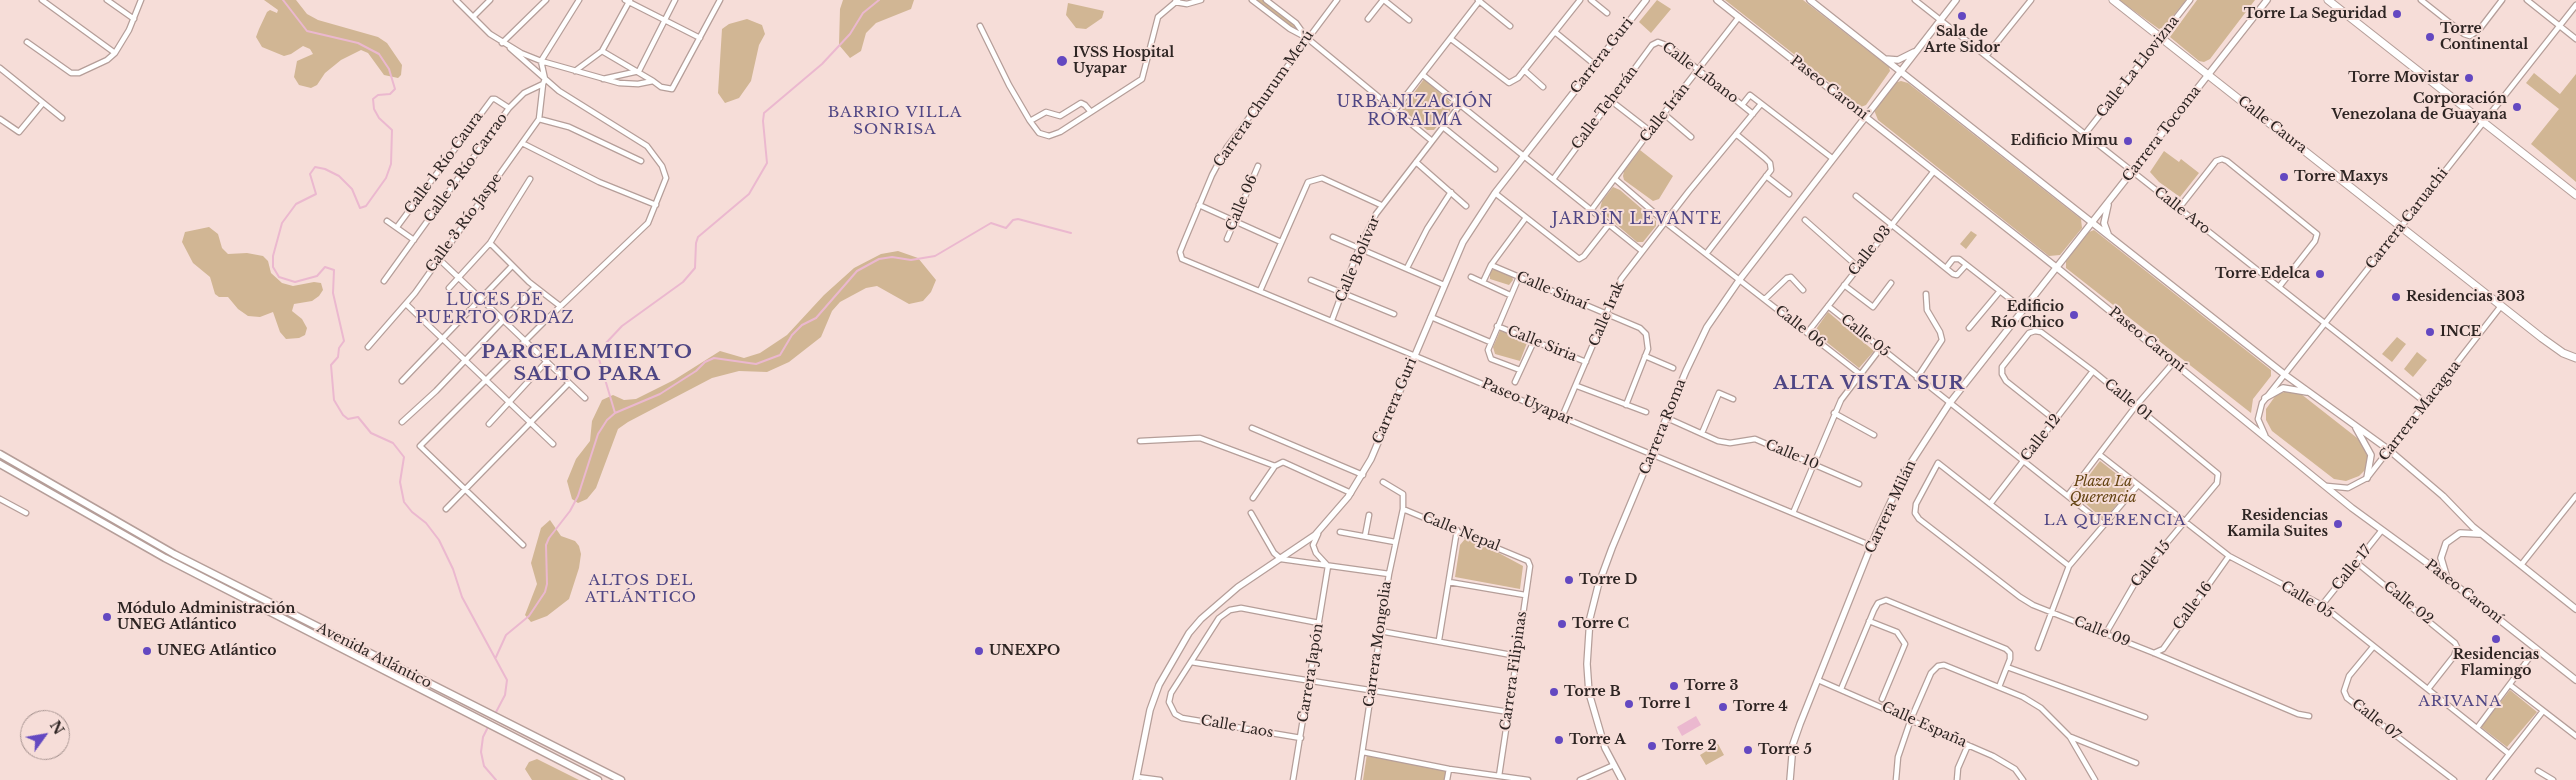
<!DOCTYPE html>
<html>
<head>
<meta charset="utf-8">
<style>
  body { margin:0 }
  #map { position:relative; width:2576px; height:780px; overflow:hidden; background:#f6ddd8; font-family:"Libre Baskerville",serif }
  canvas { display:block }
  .north { position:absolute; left:20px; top:710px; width:50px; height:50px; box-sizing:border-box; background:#f6ddd8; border:1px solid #a69390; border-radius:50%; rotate:58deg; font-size:14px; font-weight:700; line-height:20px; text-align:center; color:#2e2523 }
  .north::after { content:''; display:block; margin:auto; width:18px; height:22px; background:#6348c1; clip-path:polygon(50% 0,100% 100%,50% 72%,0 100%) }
</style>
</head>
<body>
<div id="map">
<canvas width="2576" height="780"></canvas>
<div class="north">N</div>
</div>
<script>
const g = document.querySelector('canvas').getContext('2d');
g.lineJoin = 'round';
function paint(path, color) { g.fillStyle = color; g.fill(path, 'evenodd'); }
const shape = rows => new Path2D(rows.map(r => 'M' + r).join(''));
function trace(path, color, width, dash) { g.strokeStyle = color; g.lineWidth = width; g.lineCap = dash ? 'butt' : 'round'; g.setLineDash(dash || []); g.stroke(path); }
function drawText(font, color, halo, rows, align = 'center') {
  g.font = font + ' "Libre Baskerville",serif'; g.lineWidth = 4; g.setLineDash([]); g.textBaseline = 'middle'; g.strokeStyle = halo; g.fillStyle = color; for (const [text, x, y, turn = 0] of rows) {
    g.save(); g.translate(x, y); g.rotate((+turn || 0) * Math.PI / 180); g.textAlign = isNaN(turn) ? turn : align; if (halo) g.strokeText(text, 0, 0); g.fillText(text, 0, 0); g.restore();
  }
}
paint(shape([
  [264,0,296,0,307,14,318,20,378,37,387,43,402,65,401,75,398,78,384,75,368,53,361,50,341,60,325,73,317,85,311,88,299,85,294,77,297,61,313,54,310,49,303,46,291,54,284,56,262,47,256,37,259,29,267,12,270,10,277,13,278,10],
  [843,0,914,0,911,9,876,23,866,33,861,51,850,58,839,45,840,9],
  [1252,0,1266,0,1296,23,1306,38],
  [1657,0,1671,9,1651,33,1639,22],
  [1725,0,1803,0,1889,67,1890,71,1866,105,1861,107],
  [2119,0,2186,0,2164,27,2159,29],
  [2197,0,2255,0,2210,59,2204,62,2199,61,2170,37],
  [1068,3,1104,11,1102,18,1086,29,1076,28,1066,15],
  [747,19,762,25,765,34,759,45,751,81,739,98,725,103,718,93,722,29,729,24],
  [2534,73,2560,94,2576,74,2576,182,2531,144,2559,109,2526,83],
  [1424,79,1449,101,1451,105,1450,111,1434,130,1427,130,1402,109],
  [1901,81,1908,83,2081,219,2082,228,2060,255,2049,256,1878,120,1874,110,1894,83],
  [1640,150,1673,176,1659,199,1653,201,1624,180,1623,176,1624,171],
  [2164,151,2179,162,2181,159,2199,173,2180,197,2159,182,2150,172],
  [1613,187,1620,190,1656,221,1656,226,1643,242,1637,242,1603,213,1600,209,1602,201],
  [209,227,218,234,222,248,228,254,247,253,263,256,268,261,271,273,282,283,293,286,314,282,321,283,323,290,319,296,312,301,294,304,292,311,302,319,307,328,305,335,299,338,286,339,280,332,273,312,260,317,248,316,238,309,228,297,219,297,215,294,210,277,193,263,182,242,185,232],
  [2094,230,2271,370,2271,376,2253,399,2251,413,2066,268,2066,260,2089,232],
  [1971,231,1977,235,1966,249,1960,244],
  [898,251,918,258,936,280,931,292,923,301,909,304,877,286,866,288,840,302,832,311,821,337,789,362,767,372,739,371,712,378,628,422,618,429,596,488,587,499,578,503,572,499,567,481,576,459,590,441,592,421,602,400,613,395,624,400,636,399,674,380,720,351,744,358,760,353,787,335,824,295,854,268,881,254],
  [1495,269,1512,276,1513,280,1509,285,1490,279,1490,271],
  [1828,312,1874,351,1859,368,1814,332],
  [1503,329,1525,338,1527,343,1520,361,1495,354,1493,347,1500,331],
  [2397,337,2406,344,2392,362,2382,354],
  [2417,352,2427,360,2413,377,2404,369],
  [2287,391,2301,394,2361,441,2368,458,2365,470,2359,476,2346,481,2334,479,2272,431,2266,420,2266,409,2276,395],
  [2100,461,2132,486,2104,520,2075,494],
  [550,520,561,536,575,541,579,546,581,554,579,568,569,599,547,616,531,622,525,615,537,584,531,563,541,528],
  [1471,538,1523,566,1520,589,1455,577,1460,545,1465,539],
  [2510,690,2537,712,2507,747,2481,727],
  [1718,744,1724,755,1706,765,1700,755],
  [1367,754,1447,770,1445,780,1363,780],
  [537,759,579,780,532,780,525,769,529,762]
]), '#d1b694');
paint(shape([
  [1696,716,1701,725,1682,736,1677,727]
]), '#ebb8cf');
trace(shape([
  [283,0,307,31,358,43,379,54,389,69,395,89,390,94,378,95,373,99,374,109,379,118,392,130,391,164,386,178,366,206,360,208,352,189,339,176,325,169,315,167,310,174,316,194,296,204,282,223,273,256,273,267,279,277,295,282,317,276,325,267,334,270,333,293,344,341,339,348,338,357,331,365,334,400,343,415,348,419,358,417,371,433,393,443,404,457,400,482,404,502,412,512,426,523,439,540,453,569,462,597,507,680,505,695,495,714],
  [615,413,599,359,606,343,622,326,683,282,695,268,696,243,698,237,749,194,767,163,763,121,764,113,822,64,850,34,863,13,879,0],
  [496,657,506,635,529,616,545,592,547,584,546,545,549,538,570,511,578,496,598,434,607,420,615,413,660,394,696,371,705,362,714,358,756,364,780,355,792,335,802,325,816,318,857,271,879,259,892,257,911,260,935,256,991,223,1006,228,1013,220,1018,219,1071,233],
  [488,727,483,737,481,752,484,766,496,780]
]), '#ebb8cf', 2);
const minor = shape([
  [42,0,115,53],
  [107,0,134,19],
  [456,0,490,34,521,53,541,61,619,83,638,84,653,81,661,87,672,89,720,0],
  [625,0,700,38],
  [1252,0,1290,29,1307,38,1432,141],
  [1266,0,1296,23,1306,37],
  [1337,0,1227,147,1212,175,1184,242,1180,252,1182,259,1872,546],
  [1384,0,1409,20],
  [1478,0,1510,26],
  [1591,0,1607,13],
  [1915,0,2426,403],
  [2421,0,2464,34,2470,36,2479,30,2502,0],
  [2527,0,2576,39],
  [1175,2,1187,4,1201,0],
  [473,17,490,0],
  [1368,19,1383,0],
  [980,26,1009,85,1030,121,1039,133,1049,136,1060,132,1142,79,1158,17,1178,0],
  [1555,32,1594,64],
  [1451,39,1509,83,1518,78,1580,0],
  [27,42,71,73,79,73,107,60,115,53,129,30,141,0],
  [502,43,546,0],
  [510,48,559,91,647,146,662,166,666,178,648,223,544,322,420,446,523,545],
  [602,51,653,81],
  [1986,56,2031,0],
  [541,61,579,0],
  [0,68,62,118],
  [1524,70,1543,87],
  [575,71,602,51,630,0],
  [1423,75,1642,251],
  [603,79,639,71,675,0],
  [543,84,539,119,569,127,641,161],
  [1610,100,1650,131],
  [1742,105,1750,95,1832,158],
  [1394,111,1480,0],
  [1664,114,1691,137],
  [0,119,19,132,43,103],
  [1030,121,1046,112,1060,116,1081,103,1085,105,1091,112],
  [1443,127,1495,169],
  [2085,134,2190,0],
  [522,143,599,182,656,205],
  [1416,162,1466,206],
  [1766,176,1789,194],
  [1554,178,1652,45,1658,42,1669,46,1753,114],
  [1615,179,1665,222,1860,374],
  [1495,193,1579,259,1584,256,1610,223],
  [1856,196,1953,274,1957,275,1966,265],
  [1199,205,1281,242],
  [2179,208,2216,161,2222,159,2227,161,2317,234,2315,241,2279,287],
  [1592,209,1650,131,1739,17],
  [1805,220,1858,267],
  [387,221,414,240],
  [397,227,492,99,495,99,509,108],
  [1333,237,1444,285],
  [1227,239,1258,166],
  [490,243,529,282,560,306],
  [1706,254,1771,170,1770,163,1765,158,1736,134],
  [439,259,585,398],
  [1491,265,1640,328,1646,334,1648,349,1626,405],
  [1407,268,1427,229,1451,192],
  [1946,268,1953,259,1959,259,2023,309],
  [1471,277,1510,295],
  [1519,277,1488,350,1491,359,1520,370],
  [1311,280,1394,314],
  [384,281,509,108,524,93,543,84,545,79,541,61],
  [1483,282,1491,265,1525,219],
  [1844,285,1873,307,1891,283],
  [449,288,490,243,530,179],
  [1260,291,1308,182,1322,178,1381,205],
  [1765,299,1787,278,1791,277,1803,290],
  [406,304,553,444],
  [1828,306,2103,524],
  [1431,317,1490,342],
  [1332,320,1359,248,1376,214,1460,105],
  [1497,326,1586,362],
  [1969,328,2000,291],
  [1807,333,1934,171],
  [368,347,415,293,539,119],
  [1645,356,1673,368],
  [1917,378,1942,340,1940,332,1927,310,1926,294],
  [402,381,512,266],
  [1515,382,1534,341],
  [1577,386,1646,412],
  [1834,413,1874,435],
  [1562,417,1621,279,1689,191,1761,104],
  [1667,418,1718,441,1730,443,1755,439,1859,484],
  [2055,420,2006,381,2002,374,2002,367,2029,333,2035,331,2041,332,2093,371,2218,474,2217,483,2139,576,2106,633],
  [402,422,436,391,535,287],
  [489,424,547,361],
  [1252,428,1363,475],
  [1702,433,1719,393,1733,399],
  [2265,435,2258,419,2262,403,2576,5],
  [1140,441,1200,438,1275,466],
  [2100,455,2229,556,2322,605,2508,753],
  [2327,486,2348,488,2367,478,2501,306],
  [2068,495,2135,407,2174,362],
  [1253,498,1275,466,1283,462,1351,493],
  [0,499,26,513],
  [1990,504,2093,371],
  [446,509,569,383],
  [1403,509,1528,561,1530,566,1517,656,1499,776],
  [1251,513,1274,553,1281,559,1389,574],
  [1793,513,1841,400,1880,349],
  [1340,532,1395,542],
  [1318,534,1313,545,1316,553,1328,566],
  [1365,536,1369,515],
  [2356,562,2455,643,2457,647,2454,656,2428,689],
  [2521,565,2576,496],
  [2069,566,1938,463,1916,504,1915,513,1919,519,2020,597,2033,605,2154,653,2298,714,2309,716],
  [1449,582,1525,595],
  [2322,605,2382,530],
  [1869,621,1897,632,1905,644,1882,699],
  [1380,631,1517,656],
  [1439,640,1457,530],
  [2373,647,2349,676,2344,691,2347,698,2454,780],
  [2038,648,2069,566,2138,485],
  [2154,653,2163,649,2229,556],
  [1191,662,1509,712],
  [2007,667,2145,717],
  [1818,680,1993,756,2015,769,2023,780],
  [2510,685,2576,736],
  [1841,689,1874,610,1878,603,1886,600,2006,649,2010,653,2010,659,1999,687],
  [2477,728,2530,657],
  [2071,737,2136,763],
  [1301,738,1182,718,1175,714,1169,702,1171,693,1219,618,1230,610,1241,608,1319,623],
  [1363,752,1449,769,1528,780],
  [2538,771,2553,780],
  [1137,777,1160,780],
  [1293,780,1328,566],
  [1358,780,1389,574,1403,509,1403,494,1383,482],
  [1447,780,1449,769],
  [1580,780,1614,765],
  [1896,780,1898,757,1911,719,1931,673,1938,666,1944,665,2023,697,2041,708,2070,737,2095,780],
  [1957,780,1958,768,1968,745],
  [2489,780,2543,711]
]);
const tertiary = shape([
  [1717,0,2061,271,2352,508,2430,565,2576,680],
  [1810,0,2284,374,2389,450,2443,496,2473,527,2576,609],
  [1885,59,1898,60,1914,52],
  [2108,234,2104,223,2108,205],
  [2265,398,2283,388,2307,392],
  [2356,428,2371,455,2367,478],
  [2446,575,2441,558,2446,543,2460,533,2479,534],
  [1136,780,1150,710,1159,685,1189,633,1201,619,1238,587,1315,535,1348,497,1371,459,1463,242,1495,193,1646,0],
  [1622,780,1605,748,1589,693,1587,664,1590,618,1598,586,1612,548,1686,371,1707,327,1740,279,1956,0],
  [1790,780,1793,744,1800,724,1875,536,1903,475,1949,404,2267,0]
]);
const secondary = shape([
  [0,454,174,554,621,780],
  [0,464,165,558,598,780]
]);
const primary = shape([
  [2113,0,2542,338,2563,353,2576,358],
  [2328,0,2576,195]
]);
trace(minor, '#b59e99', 7);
trace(tertiary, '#b59e99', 8);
trace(secondary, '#b59e99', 9);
trace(primary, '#b59e99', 9);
trace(minor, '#fff', 4.5);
trace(tertiary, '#fff', 5.5);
trace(secondary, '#fff', 6);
trace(primary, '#fff', 7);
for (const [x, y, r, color] of [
  [2397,14,5,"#6348c1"],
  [1962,16,5,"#6348c1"],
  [2430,37,5,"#6348c1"],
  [1062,61,6,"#6348c1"],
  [2469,78,5,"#6348c1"],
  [2517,107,5,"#6348c1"],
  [2128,141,5,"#6348c1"],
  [2284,177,5,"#6348c1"],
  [2320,274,5,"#6348c1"],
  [2396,297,5,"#6348c1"],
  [2074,315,5,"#6348c1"],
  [2430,332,5,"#6348c1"],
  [2338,524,5,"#6348c1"],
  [1569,580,5,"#6348c1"],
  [107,617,5,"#6348c1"],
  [1562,624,5,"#6348c1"],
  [2496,639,5,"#6348c1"],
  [147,651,5,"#6348c1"],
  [979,651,5,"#6348c1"],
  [1674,686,5,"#6348c1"],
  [1554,692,5,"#6348c1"],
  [1629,704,5,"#6348c1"],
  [1723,707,5,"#6348c1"],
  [1559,740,5,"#6348c1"],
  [1652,746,5,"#6348c1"],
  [1748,750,5,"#6348c1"]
]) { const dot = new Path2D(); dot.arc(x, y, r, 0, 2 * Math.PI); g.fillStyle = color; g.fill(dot); trace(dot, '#f6ddd8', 2); }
drawText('bold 14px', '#2e2523', '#f6ddd8', [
  ["Torre La Seguridad",2387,14,"right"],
  ["Torre",2440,29],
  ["Continental",2440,45],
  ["Sala de",1962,32,"center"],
  ["Arte Sidor",1962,48,"center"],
  ["IVSS Hospital",1073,53],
  ["Uyapar",1073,69],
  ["Torre Movistar",2459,78,"right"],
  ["Corporación",2507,99,"right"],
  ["Venezolana de Guayana",2507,115,"right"],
  ["Edificio Mimu",2118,141,"right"],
  ["Torre Maxys",2294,177],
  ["Torre Edelca",2310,274,"right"],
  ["Residencias 303",2406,297],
  ["Edificio",2064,307,"right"],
  ["Río Chico",2064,323,"right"],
  ["INCE",2440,332],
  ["Residencias",2328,516,"right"],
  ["Kamila Suites",2328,532,"right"],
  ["Torre D",1579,580],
  ["Módulo Administración",117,609],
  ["UNEG Atlántico",117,625],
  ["Torre C",1572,624],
  ["UNEG Atlántico",157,651],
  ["UNEXPO",989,651],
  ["Residencias",2496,655,"center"],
  ["Flamingo",2496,671,"center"],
  ["Torre 3",1684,686],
  ["Torre B",1564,692],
  ["Torre 1",1639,704],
  ["Torre 4",1733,707],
  ["Torre A",1569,740],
  ["Torre 2",1662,746],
  ["Torre 5",1758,750]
], 'left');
drawText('14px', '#2e2523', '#f6ddd8', [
  ["Carrera Guri",1602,56,-52],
  ["Calle La Llovizna",2138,67,-52],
  ["Calle Líbano",1700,73,37],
  ["Paseo Caroní",1829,88,38],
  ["Carrera Churum Merú",1264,99,-55],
  ["Calle Teherán",1605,108,-53],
  ["Calle Irán",1665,113,-52],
  ["Calle Caura",2272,125,38],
  ["Carrera Tocoma",2162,134,-52],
  ["Calle 1 Río Caura",444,163,-54],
  ["Calle 2 Río Carrao",466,168,-54],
  ["Calle 06",1242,203,-67],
  ["Calle Aro",2182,211,38],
  ["Carrera Caruachi",2407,219,-52],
  ["Calle 3 Río Jaspe",464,223,-54],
  ["Calle 03",1870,251,-52],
  ["Calle Bolívar",1358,259,-67],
  ["Calle Sinaí",1552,291,23],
  ["Calle Irak",1607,314,-67],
  ["Calle 06",1800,327,38],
  ["Calle 05",1865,336,39],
  ["Paseo Caroní",2147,340,39],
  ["Calle Siria",1542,344,22],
  ["Calle 01",2128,400,39],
  ["Carrera Guri",1395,401,-67],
  ["Paseo Uyapar",1527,402,23],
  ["Carrera Macagua",2420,411,-52],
  ["Carrera Roma",1663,427,-68],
  ["Calle 12",2041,438,-52],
  ["Calle 10",1792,455,23],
  ["Carrera Milán",1891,507,-65],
  ["Calle Nepal",1461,532,22],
  ["Calle 15",2151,564,-52],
  ["Calle 17",2352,568,-51],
  ["Paseo Caroní",2464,592,38],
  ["Calle 05",2307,600,31],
  ["Calle 02",2408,603,39],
  ["Calle 16",2193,606,-54],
  ["Calle 09",2102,632,22],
  ["Carrera Mongolia",1378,644,-82],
  ["Avenida Atlántico",374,656,27],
  ["Carrera Filipinas",1514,671,-82],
  ["Carrera Japón",1311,673,-81],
  ["Calle 07",2376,720,38],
  ["Calle España",1924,725,24],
  ["Calle Laos",1237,727,10]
]);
drawText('italic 14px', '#644413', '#f6ddd8', [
  ["Plaza La",2103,482],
  ["Querencia",2103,498]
]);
g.letterSpacing = '1px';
drawText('15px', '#4f4684', '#f6ddd8', [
  ["BARRIO VILLA",895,113],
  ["SONRISA",895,130],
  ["LA QUERENCIA",2115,521],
  ["ALTOS DEL",641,581],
  ["ATLÁNTICO",641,598],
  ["ARIVANA",2460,702]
]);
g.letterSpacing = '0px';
g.letterSpacing = '1px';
drawText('16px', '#4f4684', '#f6ddd8', [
  ["URBANIZACIÓN",1415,102],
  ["RORAIMA",1415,120],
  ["JARDÍN LEVANTE",1637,219],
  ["LUCES DE",495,300],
  ["PUERTO ORDAZ",495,318]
]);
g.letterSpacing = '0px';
g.letterSpacing = '1px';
drawText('bold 19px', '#4f4684', '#f6ddd8', [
  ["PARCELAMIENTO",587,353],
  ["SALTO PARA",587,375],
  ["ALTA VISTA SUR",1869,384]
]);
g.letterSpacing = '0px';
</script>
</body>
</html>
